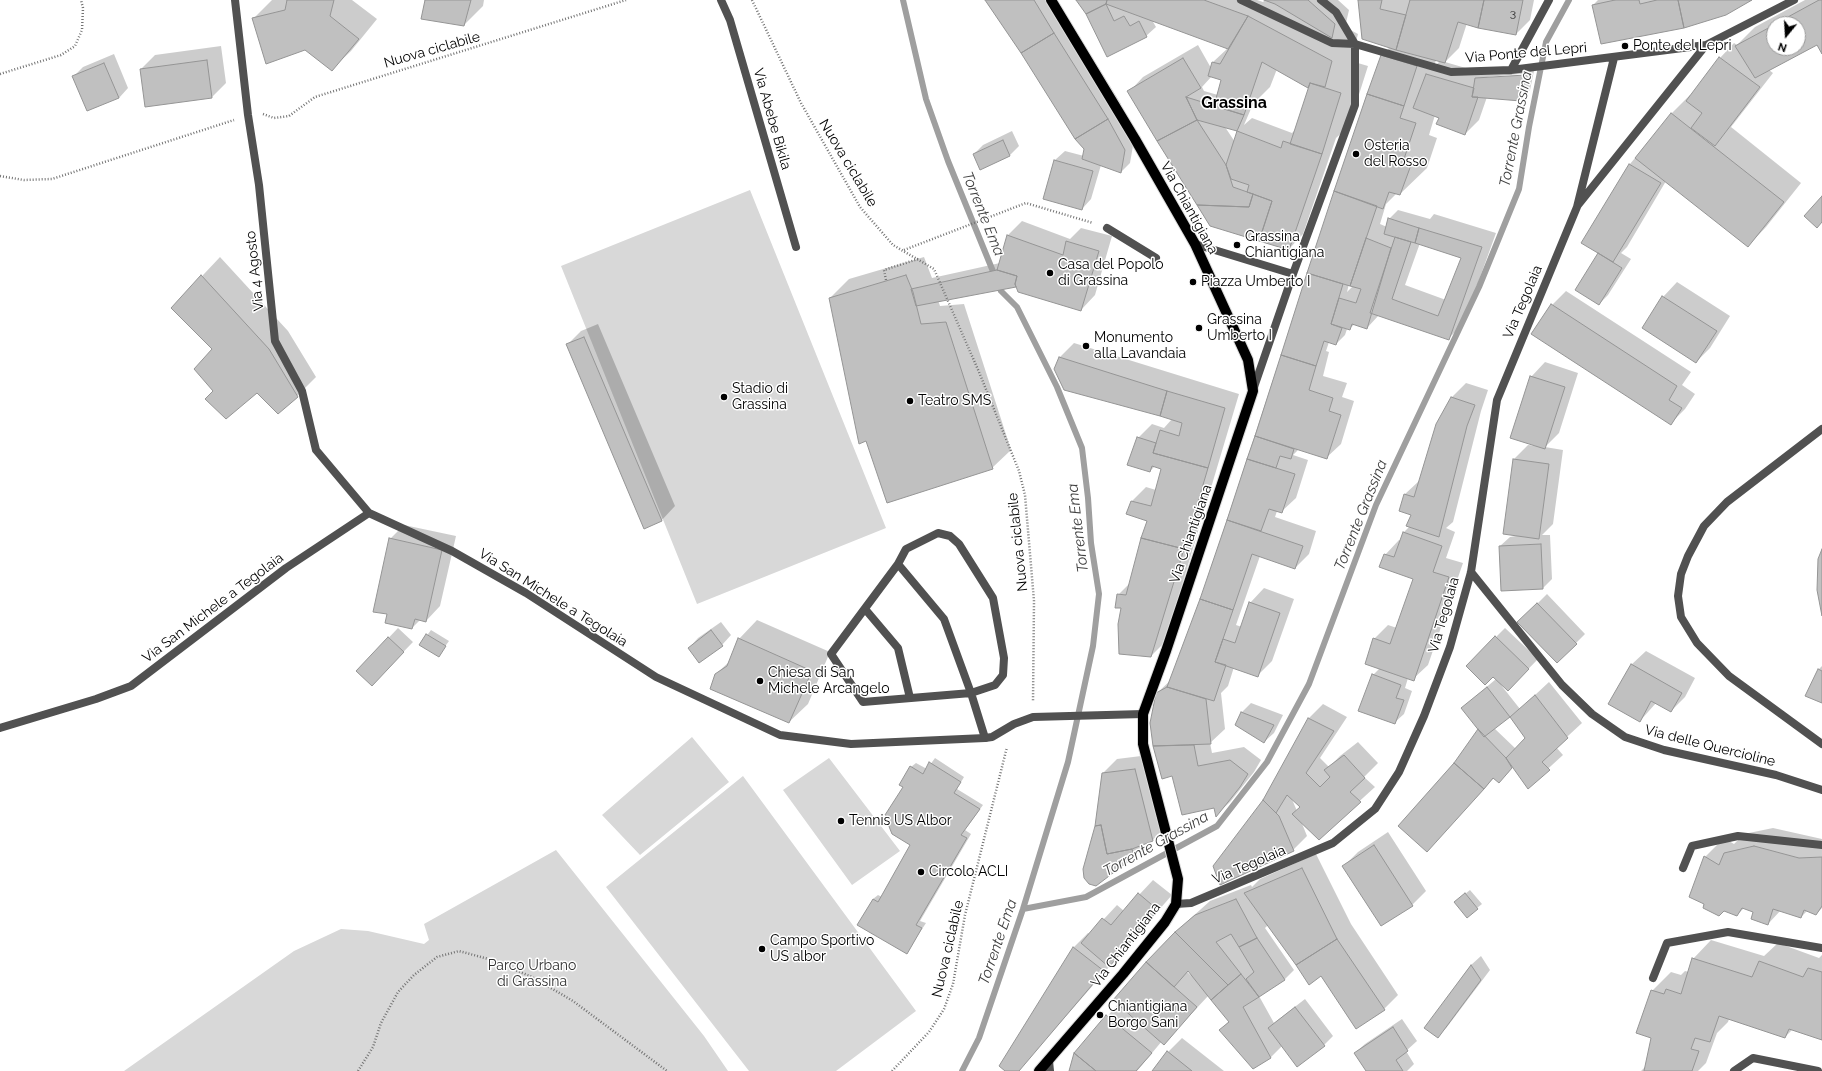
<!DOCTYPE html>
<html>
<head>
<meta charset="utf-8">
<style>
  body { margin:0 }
  #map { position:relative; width:1822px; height:1071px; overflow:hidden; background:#fff; font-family:Raleway,sans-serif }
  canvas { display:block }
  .north { position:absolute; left:1766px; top:16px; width:40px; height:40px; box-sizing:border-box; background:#fff; border:1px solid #999; border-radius:50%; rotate:198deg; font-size:11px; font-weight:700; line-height:16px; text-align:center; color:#000 }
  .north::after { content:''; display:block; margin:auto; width:14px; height:18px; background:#000; clip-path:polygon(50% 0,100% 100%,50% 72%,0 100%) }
</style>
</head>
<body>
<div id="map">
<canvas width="1822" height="1071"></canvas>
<div class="north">N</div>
</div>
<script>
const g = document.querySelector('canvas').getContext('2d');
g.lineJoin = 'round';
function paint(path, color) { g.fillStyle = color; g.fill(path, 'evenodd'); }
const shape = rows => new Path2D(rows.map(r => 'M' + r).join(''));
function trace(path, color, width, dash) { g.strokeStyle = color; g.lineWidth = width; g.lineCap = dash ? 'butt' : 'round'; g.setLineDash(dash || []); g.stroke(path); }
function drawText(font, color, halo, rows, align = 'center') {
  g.font = font + ' Raleway,sans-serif'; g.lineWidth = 3; g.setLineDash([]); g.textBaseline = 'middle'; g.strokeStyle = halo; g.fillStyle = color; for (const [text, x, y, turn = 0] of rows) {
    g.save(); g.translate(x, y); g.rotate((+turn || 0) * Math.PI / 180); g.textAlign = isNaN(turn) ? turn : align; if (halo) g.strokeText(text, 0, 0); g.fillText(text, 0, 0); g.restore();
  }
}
paint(shape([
  [750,190,886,528,697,604,561,266],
  [692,737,729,782,640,855,602,815],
  [829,758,900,851,852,885,783,790],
  [743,776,916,1011,836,1071,749,1071,606,887],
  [556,850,704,1036,728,1071,124,1071,294,951,341,929,368,931,424,944,429,940,424,924]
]), '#d8d8d8');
paint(shape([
  [272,0,352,0,377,19,351,51,332,69,305,48,254,18],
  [426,0,484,0,483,6,464,25],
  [986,0,1057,0,1121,104,1116,109,1134,140,1130,163,1121,172,1101,165,1091,199,1082,209,1044,198,1055,160,1065,151,1084,156,1085,149],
  [1078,0,1257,0,1263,2,1265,0,1338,0,1349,10,1346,23,1343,26,1358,34,1351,61,1368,66,1349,126,1336,138,1303,234,1289,249,1129,92,1143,77,1198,45,1211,68,1213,62,1228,48,1152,20,1156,27,1146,36,1087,14],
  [1277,69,1309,88,1296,129,1292,133,1252,118,1244,125,1253,104,1270,87],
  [1212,76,1223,80,1218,95,1204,91,1202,87],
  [1225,127,1238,130,1235,142],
  [1359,0,1534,0,1530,20,1516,34,1467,23,1459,48,1445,62,1483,73,1535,66,1530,90,1521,100,1487,97,1479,120,1465,134,1435,115,1429,135,1437,138,1427,168,1400,194,1397,193,1386,204,1380,224,1387,227,1389,219,1398,210,1430,219,1434,214,1496,233,1463,324,1449,338,1379,315,1367,328,1355,324,1349,329,1347,329,1345,335,1336,344,1329,342,1326,351,1329,352,1323,376,1347,383,1342,397,1354,401,1341,444,1326,458,1299,449,1293,455,1308,460,1296,498,1281,512,1277,511,1275,517,1316,531,1309,554,1295,568,1260,556,1236,625,1242,627,1250,603,1264,588,1294,599,1272,661,1258,675,1234,667,1228,686,1221,693,1225,729,1210,743,1212,753,1244,747,1261,760,1254,772,1230,802,1216,815,1215,807,1172,775,1163,777,1154,746,1157,693,1172,679,1201,599,1308,273,1382,55,1390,47],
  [1436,60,1440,61,1434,67],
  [1531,73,1531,75,1487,79,1487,77],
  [1420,243,1462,258,1446,300,1405,285],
  [1349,284,1353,286,1347,292],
  [1598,0,1750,0,1726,14,1593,5],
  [1805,0,1822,0,1822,52,1817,43,1769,70,1773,73,1731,127,1801,183,1766,227,1748,246,1666,181,1627,247,1621,253,1631,259,1608,295,1599,304,1599,253,1583,243,1630,164,1672,113,1690,95,1691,96,1720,58,1734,43,1737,45,1755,27],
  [1774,24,1798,24,1798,48,1774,48],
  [221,46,226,83,212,97,146,106,141,69,155,55],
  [114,54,128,88,119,98,74,76,83,67],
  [1012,131,1019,146,1010,155,981,168,974,154,983,145],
  [1022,221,1070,239,1081,228,1112,236,1095,295,1081,310,1016,285,938,300,940,306,964,304,1011,450,992,468,830,298,849,279,924,257,932,278,1000,263,1008,235],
  [220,257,288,331,316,377,297,396,257,391,214,391,213,349,172,308],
  [1677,282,1730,316,1710,348,1696,362,1643,328,1663,297],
  [1566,291,1691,372,1682,385,1695,394,1685,409,1671,423,1552,305],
  [598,324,675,506,661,521,567,345,581,331],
  [1074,343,1239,394,1165,642,1151,656,1123,607,1118,595,1130,583,1148,520,1132,501,1146,487,1156,490,1162,468,1155,466,1150,471,1138,438,1152,424,1164,428,1172,419,1060,357],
  [1545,362,1578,373,1559,433,1545,447,1563,450,1553,524,1542,535,1550,535,1552,579,1543,588,1502,590,1500,546,1510,537,1516,536,1514,459,1528,445,1537,446,1531,377],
  [1466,383,1488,390,1481,411,1453,522,1446,528,1455,532,1446,558,1463,563,1428,665,1413,679,1408,678,1405,688,1412,691,1404,714,1394,723,1373,675,1380,668,1374,639,1388,625,1397,628,1414,578,1385,555,1399,540,1401,541,1403,533,1410,526,1412,514,1404,495,1419,481,1420,481,1452,397],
  [404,525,456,536,440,606,426,621,421,619,412,628,388,614,390,539],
  [1547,594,1585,634,1576,643,1519,622],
  [757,620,830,652,808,704,789,722,716,674,730,661,739,639],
  [721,622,731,635,722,645,699,662,689,648,698,638],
  [398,628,413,642,381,675,357,671],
  [1505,628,1538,659,1508,690,1501,685,1520,709,1549,682,1582,723,1556,747,1563,755,1528,787,1513,766,1508,773,1494,778,1427,851,1455,763,1479,729,1462,708,1496,679,1493,675,1467,666],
  [1510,716,1526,739,1516,749,1494,728],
  [431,630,449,641,438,656,420,645],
  [1646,651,1695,678,1685,697,1671,711,1656,703,1640,721,1631,665],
  [1822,666,1822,702,1806,695,1819,669],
  [1251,703,1283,715,1274,733,1264,742,1242,712],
  [1323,704,1347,717,1320,758,1329,767,1340,756,1358,742,1378,763,1364,777,1375,787,1319,838,1301,821,1307,836,1293,850,1264,801,1309,718],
  [1291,797,1301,807,1297,811],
  [1149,755,1166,826,1152,841,1142,844,1143,847,1134,856,1096,826,1103,773,1117,759],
  [935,758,964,777,957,789,983,805,965,830,971,834,920,921,926,923,907,952,858,925,873,899,878,895,882,897,912,845,905,786,911,767,916,763,927,769],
  [1773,828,1822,839,1822,908,1816,914,1807,911,1801,917,1781,910,1768,924,1754,911,1744,908,1737,915,1705,857,1724,838,1734,844,1744,834],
  [1388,832,1426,891,1412,905,1344,866,1358,852],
  [1316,854,1351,924,1398,995,1384,1009,1356,1027,1321,975,1268,925,1265,928,1294,970,1285,979,1259,996,1274,1023,1305,999,1333,1036,1324,1045,1282,1046,1271,1057,1253,1068,1220,1030,1229,1021,1209,995,1164,1043,1162,1041,1137,1071,1071,1071,1075,1053,1119,1003,1176,932,1191,918,1210,901,1251,885,1252,887,1260,879],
  [1189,970,1194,978,1187,972],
  [1153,880,1172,895,1018,1071,1007,1071,1000,1066,1074,947,1088,933,1090,934,1117,905,1124,911],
  [1470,890,1482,904,1477,908,1460,898],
  [1711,940,1764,956,1778,943,1819,958,1822,955,1822,1039,1793,1029,1785,1037,1729,1019,1728,1022,1717,1033,1706,1063,1698,1071,1641,1071,1646,1066,1652,1038,1652,991,1671,972,1681,975,1685,971,1689,972,1693,959],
  [1481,956,1490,970,1447,1027,1438,1036,1425,1028,1471,965],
  [1402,1019,1417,1041,1406,1051,1414,1064,1407,1071,1367,1071,1355,1053,1365,1044],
  [1182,1038,1224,1071,1153,1071,1168,1052]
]), '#0003');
trace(shape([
  [903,0,926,99,948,161,1001,291,1017,307,1057,387,1082,448,1088,498,1091,543,1099,594,1093,646,1068,762,1023,909,979,1038,962,1071],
  [1023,909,1086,897,1217,826,1267,762,1309,684,1376,505,1479,287,1519,189,1529,127,1546,42,1569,0]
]), '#9f9f9f', 6);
const building = shape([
  [287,0,334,0,330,16,359,39,332,71,305,50,266,64,252,18,285,10,287,0],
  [425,0,471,0,464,26,421,19,425,0],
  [985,0,1034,0,1054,33,1021,53,985,0],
  [1076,0,1107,0,1106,4,1086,14,1076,0],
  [1107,0,1204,0,1248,16,1228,49,1106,4,1107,0],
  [1264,0,1308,0,1335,24,1332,38,1275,4,1264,0],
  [1358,0,1382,0,1380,9,1406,15,1396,50,1362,39,1358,0],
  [1410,0,1484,0,1478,28,1458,22,1445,63,1396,50,1410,0],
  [1484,0,1523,0,1516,35,1478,28,1484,0],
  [1615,0,1639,0,1640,4,1657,0,1678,0,1684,28,1601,44,1592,5,1615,0],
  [1678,0,1752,0,1726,15,1684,28,1678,0],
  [1819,0,1822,0,1822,54,1817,45,1755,78,1735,46,1774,25,1774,48,1798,48,1798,24,1775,24,1819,0],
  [1106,4,1114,21,1124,16,1130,26,1139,21,1147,37,1107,57,1086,14,1106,4],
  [1248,16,1332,61,1325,87,1310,83,1308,88,1262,62,1244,115,1214,106,1221,80,1208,76,1212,62,1220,64,1248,16],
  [1054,33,1108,119,1075,139,1021,53,1054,33],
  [1381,55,1417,66,1404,106,1367,94,1381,55],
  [1719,57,1760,87,1715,146,1691,128,1702,113,1686,101,1719,57],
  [1183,58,1201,88,1186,97,1197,120,1157,141,1127,91,1183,58],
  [207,60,212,98,145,107,140,69,207,60],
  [104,63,119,98,87,111,72,76,104,63],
  [1426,74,1474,88,1472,97,1478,97,1465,135,1436,124,1439,118,1413,108,1426,74],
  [1526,75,1521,101,1472,97,1475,78,1526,75],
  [1310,83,1341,93,1322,154,1290,144,1310,83],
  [1367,94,1404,106,1400,118,1416,123,1403,162,1411,165,1400,195,1389,192,1383,209,1334,191,1367,94],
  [1186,97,1244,115,1237,131,1197,120,1186,97],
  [1671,113,1784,202,1748,247,1635,158,1671,113],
  [1108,119,1125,150,1121,173,1082,159,1084,149,1075,139,1108,119],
  [1197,120,1226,165,1233,187,1253,194,1249,207,1197,205,1157,141,1197,120],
  [1237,131,1281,148,1283,141,1322,154,1289,250,1259,241,1272,201,1247,192,1249,185,1231,179,1226,165,1237,131],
  [1003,140,1010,156,980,170,973,154,1003,140],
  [1054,160,1093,171,1082,210,1043,199,1054,160],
  [1629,164,1661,183,1613,262,1581,243,1629,164],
  [1334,191,1377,206,1350,286,1307,273,1334,191],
  [1253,194,1272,201,1259,241,1210,226,1197,205,1249,207,1253,194],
  [1822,196,1822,222,1817,228,1804,216,1822,196],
  [1388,218,1419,228,1415,243,1384,234,1388,218],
  [1419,228,1482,247,1449,340,1370,313,1395,237,1411,242,1392,299,1438,316,1461,258,1415,243,1419,228],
  [1007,235,1063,255,1066,241,1099,251,1081,311,1018,292,1015,284,1017,276,997,270,1007,235],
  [1366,238,1391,248,1367,329,1352,324,1350,330,1331,324,1339,298,1356,303,1361,289,1350,286,1366,238],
  [1598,253,1622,268,1599,305,1575,290,1598,253],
  [997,270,1017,276,1015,284,1016,287,916,306,911,289,997,270],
  [1307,273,1343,284,1331,324,1342,328,1336,345,1324,341,1316,366,1281,355,1307,273],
  [201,275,269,349,298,397,278,414,257,393,226,419,205,399,213,391,194,369,212,349,171,308,201,275],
  [906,275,913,292,921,324,946,322,993,469,887,503,866,441,859,444,829,298,906,275],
  [1662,296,1717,331,1696,363,1642,328,1662,296],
  [1551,304,1677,386,1669,400,1682,408,1671,425,1531,334,1551,304],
  [584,337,662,521,644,529,566,344,584,337],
  [1281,355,1316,366,1309,390,1333,398,1329,411,1341,415,1327,459,1255,436,1281,355],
  [1059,357,1167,391,1160,416,1064,390,1054,369,1059,357],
  [1530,376,1565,387,1545,449,1510,438,1530,376],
  [1167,391,1225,408,1208,468,1153,453,1160,430,1179,436,1182,423,1160,416,1167,391],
  [1451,397,1475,405,1467,426,1439,537,1406,526,1411,515,1399,511,1404,494,1414,497,1436,424,1451,397],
  [1255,436,1294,449,1291,459,1280,456,1276,468,1247,459,1255,436],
  [1137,437,1156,443,1153,453,1208,468,1184,549,1141,538,1147,521,1126,514,1131,501,1151,506,1161,469,1152,466,1150,472,1127,465,1137,437],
  [1247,459,1295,474,1282,513,1269,509,1261,531,1227,520,1247,459],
  [1513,459,1549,464,1539,539,1503,534,1513,459],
  [1227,520,1303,546,1295,569,1252,554,1233,610,1200,599,1227,520],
  [1403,532,1442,546,1433,572,1449,577,1414,681,1365,664,1373,638,1390,644,1413,579,1379,567,1384,554,1394,557,1403,532],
  [389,538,442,550,426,622,415,619,412,629,385,623,387,614,373,612,389,538],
  [1141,538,1184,549,1151,657,1119,654,1118,624,1121,608,1115,608,1117,594,1126,595,1141,538],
  [1541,544,1543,589,1501,591,1499,546,1541,544],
  [1822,549,1822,616,1817,590,1818,559,1822,549],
  [1200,599,1233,610,1215,662,1226,665,1214,701,1167,687,1200,599],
  [1249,602,1280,613,1258,677,1215,662,1223,639,1235,643,1249,602],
  [1537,603,1577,644,1557,663,1517,622,1537,603],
  [711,630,723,646,699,663,688,648,711,630],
  [426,634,446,646,439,657,419,645,426,634],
  [1495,636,1529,669,1508,691,1493,677,1485,685,1466,666,1495,636],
  [388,637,404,652,372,686,356,671,388,637],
  [738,638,812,671,789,723,710,689,715,674,727,666,738,638],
  [1631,664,1682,693,1671,712,1651,701,1640,722,1608,704,1631,664],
  [1818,669,1822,671,1822,703,1805,696,1818,669],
  [1372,674,1401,685,1396,698,1404,700,1395,724,1358,711,1372,674],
  [1167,687,1206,699,1211,744,1153,746,1150,723,1156,693,1167,687],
  [1487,687,1510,717,1484,737,1461,708,1487,687],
  [1535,695,1568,738,1542,762,1550,770,1528,789,1506,758,1525,738,1510,717,1535,695],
  [1241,712,1274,725,1264,743,1235,725,1241,712],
  [1308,718,1334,731,1306,773,1320,787,1330,777,1324,770,1344,755,1365,778,1350,792,1361,802,1319,840,1292,814,1300,807,1287,795,1276,813,1263,800,1308,718],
  [1478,729,1506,758,1512,768,1499,783,1493,778,1484,789,1454,763,1478,729],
  [1194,745,1198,766,1230,760,1248,774,1240,787,1216,817,1214,808,1182,815,1172,776,1162,779,1153,746,1194,745],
  [929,762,961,782,954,793,980,809,961,835,967,838,916,925,922,928,907,954,857,925,873,899,878,902,910,845,892,834,888,824,890,818,885,815,903,787,899,785,910,766,923,774,929,762],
  [1454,763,1484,789,1427,852,1398,826,1454,763],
  [1135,769,1153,841,1132,849,1107,854,1101,825,1095,826,1102,773,1135,769],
  [1263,800,1279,816,1294,851,1220,885,1213,866,1263,800],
  [1101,825,1107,854,1132,849,1134,857,1096,886,1089,884,1084,878,1083,869,1095,826,1101,825],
  [1374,845,1413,906,1381,926,1342,866,1374,845],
  [1754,846,1799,858,1822,857,1822,906,1816,915,1804,910,1801,918,1773,909,1768,925,1751,919,1753,912,1742,908,1737,916,1724,911,1719,916,1703,908,1704,904,1689,897,1704,856,1719,865,1724,853,1754,846],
  [1302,868,1337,939,1296,965,1244,893,1302,868],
  [1138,893,1158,910,1109,967,1081,943,1102,918,1111,925,1138,893],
  [1465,893,1478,909,1467,918,1454,902,1465,893],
  [1236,899,1257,938,1239,947,1231,934,1216,942,1241,974,1228,985,1175,932,1195,915,1236,899],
  [1175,932,1228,985,1211,1000,1188,971,1174,987,1146,962,1175,932],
  [1257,938,1285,980,1259,997,1246,979,1254,972,1239,947,1257,938],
  [1337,939,1385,1010,1356,1029,1321,976,1309,985,1296,965,1337,939],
  [1073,947,1104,971,1019,1071,1005,1071,999,1066,1073,947],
  [1692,958,1752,977,1759,961,1803,977,1808,968,1822,972,1822,1040,1789,1029,1785,1038,1719,1016,1710,1042,1695,1038,1691,1049,1699,1051,1692,1071,1644,1071,1651,1038,1636,1033,1651,990,1664,994,1666,989,1681,994,1692,958],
  [1146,962,1197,1007,1164,1045,1113,1000,1146,962],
  [1471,965,1481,980,1438,1038,1424,1028,1471,965],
  [1241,974,1259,997,1243,1007,1271,1058,1253,1069,1219,1030,1229,1022,1211,1000,1241,974],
  [1295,1007,1325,1046,1297,1067,1268,1028,1295,1007],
  [1106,1015,1152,1053,1136,1071,1096,1071,1074,1053,1106,1015],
  [1393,1027,1408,1051,1396,1060,1403,1071,1366,1071,1354,1053,1393,1027],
  [1167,1051,1192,1071,1152,1071,1167,1051],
  [1074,1053,1096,1071,1069,1071,1074,1053]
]);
paint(building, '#c0c0c0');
trace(building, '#959595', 1);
const primary = shape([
  [1039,1071,1123,974,1165,922,1176,904,1178,879,1143,744,1143,714,1166,651,1253,391,1248,360,1195,244,1135,139,1051,0]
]);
trace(primary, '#dbdbdb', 12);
trace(shape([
  [752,0,801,103,860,207,893,245,934,269,979,372,1019,471,1025,495,1034,601,1033,702],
  [0,74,61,55,75,46,82,30,83,8,81,0],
  [263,114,274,118,289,116,315,97,626,0],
  [0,176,24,180,52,179,234,120],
  [904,250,1026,203,1093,223],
  [886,280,884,270,918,259],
  [358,1071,373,1047,381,1023,398,992,414,975,437,957,459,951,492,960,532,977,573,1001,667,1071],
  [892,1071,929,1032,944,1009,953,984,965,915,1007,747]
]), '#737373', 2.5, [1, 2]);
trace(shape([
  [898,564,831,654,863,702,971,693,995,685,1003,675,1004,658,993,598,959,544,950,536,938,533,906,549,898,564,944,619,971,693,985,738],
  [865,609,898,648,910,698],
  [1683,868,1692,846,1738,836,1822,845],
  [1653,978,1667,943,1728,932,1822,948]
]), '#515151', 8);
trace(shape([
  [1107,228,1156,258]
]), '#515151', 8);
trace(shape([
  [235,0,248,115,259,185,275,341,302,391,316,450,369,513,452,551,526,593,656,677,780,735,851,744,985,738,992,737,1014,724,1033,717,1143,714],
  [721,0,730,20,796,247],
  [1241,0,1332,43,1355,44,1451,72,1511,70,1706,45,1794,0],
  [1511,70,1549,0],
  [1578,205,1706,45],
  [1195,244,1293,274],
  [1253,390,1293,274,1355,105,1355,44,1336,12,1321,0],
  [1822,429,1727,502,1704,526,1688,556,1681,574,1678,596,1681,617,1697,643,1729,676,1822,744],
  [1471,572,1562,685,1592,714,1625,737,1664,750,1776,775,1822,790],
  [0,728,96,699,131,686,286,568,369,513],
  [1176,904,1191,903,1333,843,1375,809,1399,772,1424,716,1450,647,1471,572,1497,400,1577,207,1614,58],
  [1049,1061,1050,1071],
  [1734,1071,1753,1058,1818,1071]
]), '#515151', 8);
trace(primary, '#000', 10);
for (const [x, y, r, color] of [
  [1625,46,4,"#000"],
  [1356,154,4,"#000"],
  [1237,245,4,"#000"],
  [1050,273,4,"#000"],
  [1193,282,4,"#000"],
  [1199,328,4,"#000"],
  [1086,346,4,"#000"],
  [724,397,4,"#000"],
  [910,401,4,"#000"],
  [760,681,4,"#000"],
  [841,821,4,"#000"],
  [921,872,4,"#000"],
  [762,949,4,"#000"],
  [1100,1015,4,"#000"]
]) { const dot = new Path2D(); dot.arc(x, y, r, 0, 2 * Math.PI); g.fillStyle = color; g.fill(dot); trace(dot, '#fff', 1.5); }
drawText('12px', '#303030', null, [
  ["3",1513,13]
]);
drawText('14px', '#000', '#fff', [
  ["Ponte del Lepri",1633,46],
  ["Osteria",1364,146],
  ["del Rosso",1364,162],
  ["Grassina",1245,237],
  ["Chiantigiana",1245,253],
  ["Casa del Popolo",1058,265],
  ["di Grassina",1058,281],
  ["Piazza Umberto I",1201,282],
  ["Grassina",1207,320],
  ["Umberto I",1207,336],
  ["Monumento",1094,338],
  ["alla Lavandaia",1094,354],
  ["Stadio di",732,389],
  ["Grassina",732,405],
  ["Teatro SMS",918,401],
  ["Chiesa di San",768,673],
  ["Michele Arcangelo",768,689],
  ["Tennis US Albor",849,821],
  ["Circolo ACLI",929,872],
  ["Campo Sportivo",770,941],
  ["US albor",770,957],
  ["Chiantigiana",1108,1007],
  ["Borgo Sani",1108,1023]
], 'left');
drawText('14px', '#000', '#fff', [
  ["Nuova ciclabile",432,50,-16],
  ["Via Ponte del Lepri",1526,53,-5],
  ["Via Abebe Bikila",772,119,74],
  ["Nuova ciclabile",848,163,59],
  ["Via Chiantigiana",1189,208,61],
  ["Via 4 Agosto",255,271,-96],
  ["Via Tegolaia",1523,302,-67],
  ["Via Chiantigiana",1191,534,-71],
  ["Nuova ciclabile",1018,542,-96],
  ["Via San Michele a Tegolaia",553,598,32],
  ["Via San Michele a Tegolaia",213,608,-37],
  ["Via Tegolaia",1444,615,-74],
  ["Via delle Quercioline",1710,746,14],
  ["Via Tegolaia",1249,865,-23],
  ["Via Chiantigiana",1126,945,-52],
  ["Nuova ciclabile",948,949,-77]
]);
drawText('14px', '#2f2f2f', '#fff', [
  ["Parco Urbano",532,966],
  ["di Grassina",532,982]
]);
drawText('italic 15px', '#404040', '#fff', [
  ["Torrente Grassina",1516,129,-79],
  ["Torrente Ema",983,214,68],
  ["Torrente Grassina",1361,515,-68],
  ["Torrente Ema",1078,528,-97],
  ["Torrente Grassina",1156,844,-29],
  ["Torrente Ema",998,942,-71]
]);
drawText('bold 16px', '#000', '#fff', [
  ["Grassina",1234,103]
]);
</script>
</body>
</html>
